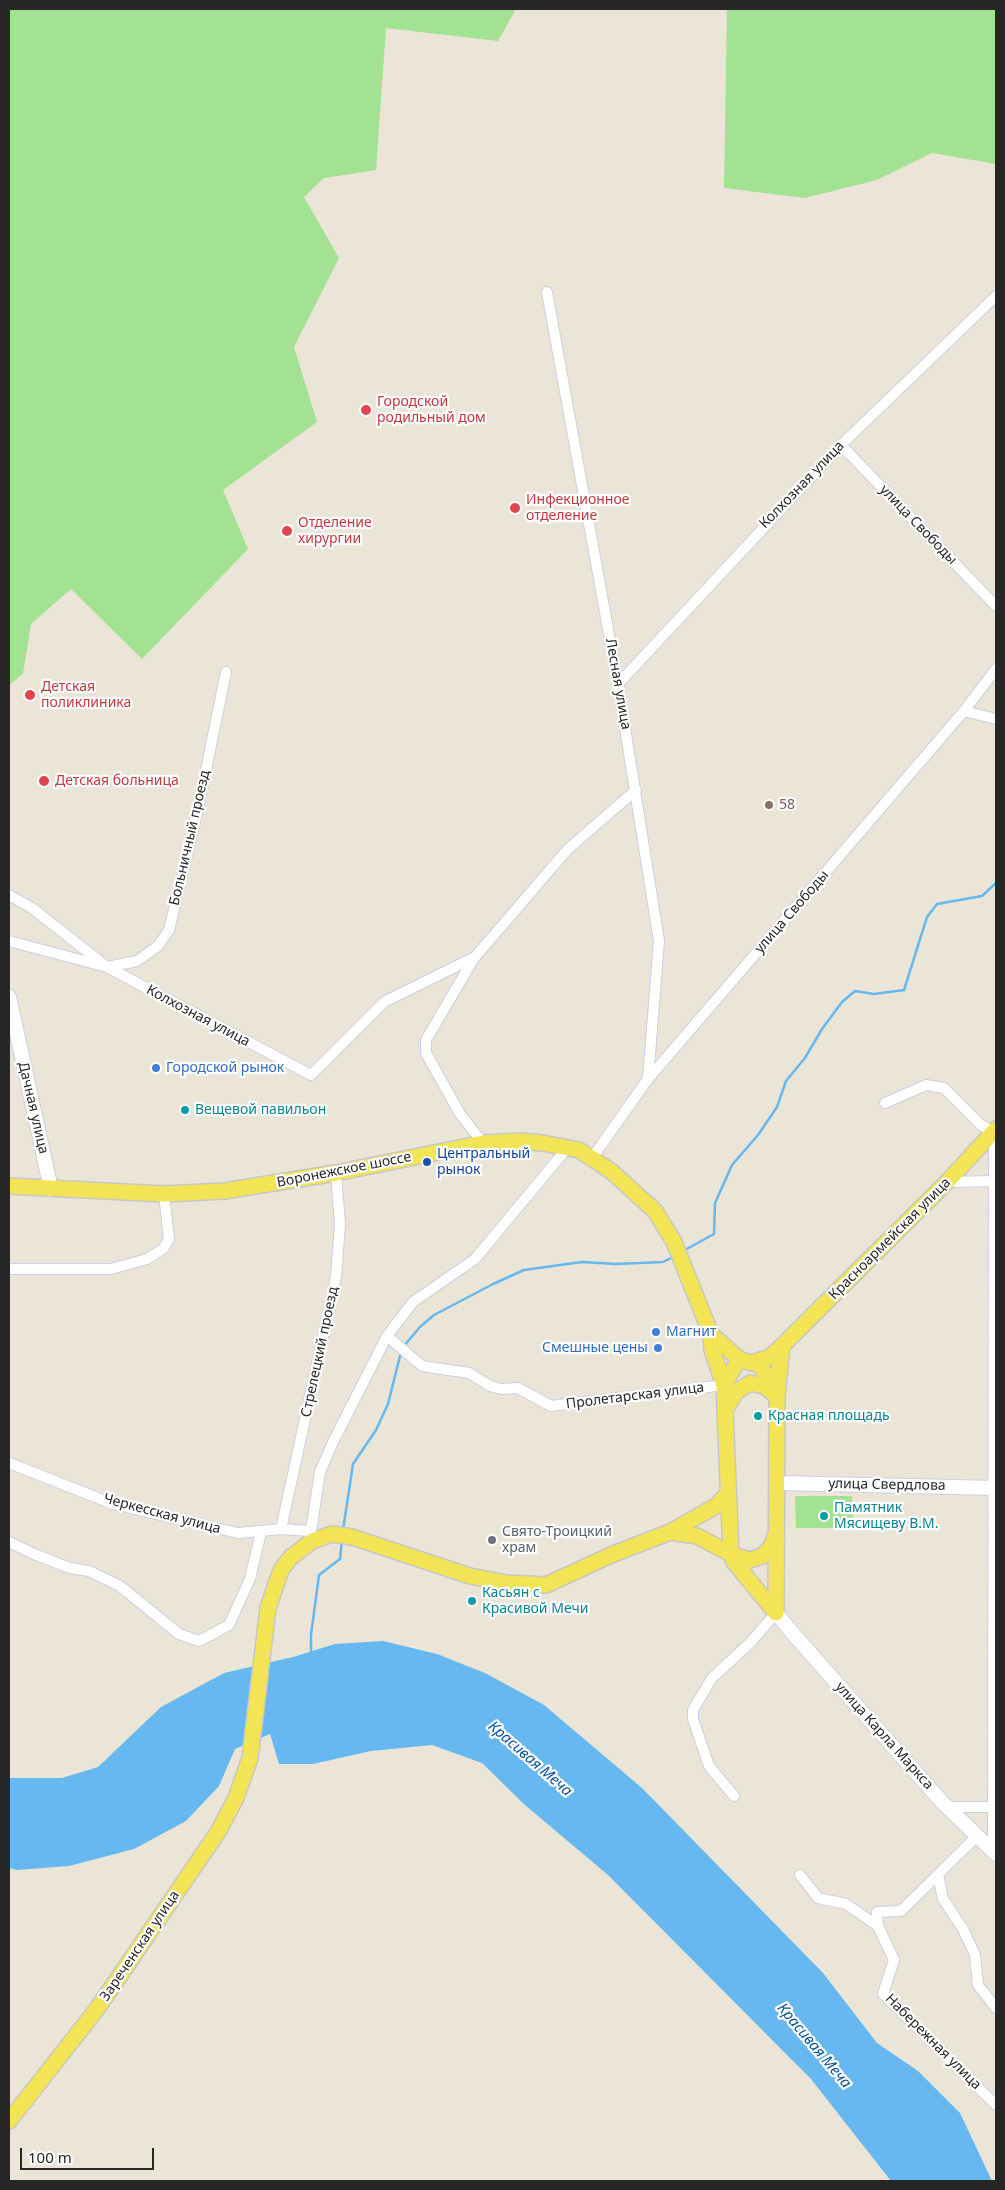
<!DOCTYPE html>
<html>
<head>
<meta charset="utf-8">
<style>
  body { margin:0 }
  #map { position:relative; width:1005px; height:2190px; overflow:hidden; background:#eae5d7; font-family:"Noto Sans",sans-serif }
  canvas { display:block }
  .frame { position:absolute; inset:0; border:10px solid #272727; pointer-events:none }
  .scale { position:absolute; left:20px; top:2148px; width:134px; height:22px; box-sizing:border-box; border:2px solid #272727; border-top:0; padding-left:6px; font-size:15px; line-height:18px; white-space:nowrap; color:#272727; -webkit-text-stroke:4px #fff; paint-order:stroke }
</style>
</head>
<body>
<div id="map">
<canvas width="1005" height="2190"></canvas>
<div class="frame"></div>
<div class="scale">100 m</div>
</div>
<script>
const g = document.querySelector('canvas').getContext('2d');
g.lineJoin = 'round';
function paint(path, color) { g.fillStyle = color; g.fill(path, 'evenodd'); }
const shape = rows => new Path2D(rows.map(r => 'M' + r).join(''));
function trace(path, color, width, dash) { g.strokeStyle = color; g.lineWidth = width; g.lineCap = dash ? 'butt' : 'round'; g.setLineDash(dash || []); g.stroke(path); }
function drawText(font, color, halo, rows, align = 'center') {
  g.font = font + ' "Noto Sans",sans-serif'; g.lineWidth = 4.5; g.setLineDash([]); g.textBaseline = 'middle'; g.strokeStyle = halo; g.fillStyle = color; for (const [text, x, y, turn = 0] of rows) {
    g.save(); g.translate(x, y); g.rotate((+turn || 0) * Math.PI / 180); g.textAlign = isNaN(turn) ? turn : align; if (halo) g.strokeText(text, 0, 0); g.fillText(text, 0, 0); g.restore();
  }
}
paint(shape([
  [9,9,516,9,498,41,386,28,376,170,324,178,304,197,339,258,294,347,317,422,223,490,248,549,142,659,71,589,31,624,23,674,9,685],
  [727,9,996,9,996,164,932,153,877,180,805,198,724,188],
  [795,1496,852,1496,853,1528,796,1528]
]), '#a2e292');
paint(shape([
  [383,1641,437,1654,485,1673,544,1705,642,1788,823,1973,877,2043,918,2071,960,2113,992,2181,891,2181,811,2079,608,1875,525,1805,482,1763,432,1745,371,1751,313,1764,279,1764,270,1734,235,1749,219,1786,186,1821,134,1849,69,1866,17,1870,9,1868,9,1778,62,1778,98,1767,161,1707,224,1673,293,1657,335,1644]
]), '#67b8f0');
trace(shape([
  [683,1251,714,1234,715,1203,732,1165,758,1135,777,1107,786,1081,805,1058,822,1029,842,1002,855,991,874,994,904,990,927,917,937,904,982,896,996,883],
  [403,1347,420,1327,434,1315,493,1284,524,1270,582,1262,616,1264,663,1262,673,1257],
  [343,1530,353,1464,376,1430,388,1404,401,1352],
  [311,1654,311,1635,319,1575,340,1559,342,1540]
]), '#67b8f0', 2.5);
const street = shape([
  [547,292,618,684,659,941,648,1079],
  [841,445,996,606],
  [618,684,841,445,996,296],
  [964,711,996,719],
  [9,895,32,908,107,967,137,961,158,946,169,930,198,809,226,672],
  [9,941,107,967,311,1075,384,1002,475,957,568,849,636,790],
  [474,958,426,1040,426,1053,460,1114,483,1143],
  [885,1103,926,1085,944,1088,981,1125,994,1132,993,1850],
  [592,1158,648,1079,964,711,996,669],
  [947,1182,996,1181],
  [9,1269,111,1269,147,1259,163,1249,169,1239,164,1194],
  [387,1336,422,1366,469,1373,490,1386,501,1389,518,1388,551,1406,724,1385],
  [9,1463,113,1504,238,1533,281,1529,311,1531,312,1536],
  [281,1529,336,1277,340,1224,336,1173],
  [311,1531,320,1472,333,1442,387,1336,413,1302,475,1259,568,1147],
  [9,1542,34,1554,70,1568,89,1571,120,1586,179,1634,199,1641,229,1625,250,1579,261,1532],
  [734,1796,709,1766,693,1719,693,1710,712,1678,750,1643,776,1613],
  [947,1807,996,1807],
  [800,1875,818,1898,846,1904,878,1926,894,1960,883,1994,996,2105],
  [938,1875,943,1899,963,1929,975,1955,978,1985,996,2008],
  [878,1926,877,1912,901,1911,976,1837]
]);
const secondary = shape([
  [9,997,51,1189],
  [777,1483,996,1488],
  [776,1613,795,1636,943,1803,996,1854]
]);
const primary = shape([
  [9,1186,164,1194,224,1191,336,1173,483,1143,520,1141,542,1143,579,1150,611,1171,655,1211,674,1242,711,1334,739,1359,751,1363,770,1357,782,1346,947,1182,996,1129],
  [711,1334,712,1350,724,1385],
  [739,1359,724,1385,731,1554,734,1562,776,1613],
  [757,1362,770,1380,777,1395],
  [725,1410,736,1392,750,1383,764,1386,777,1396],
  [670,1532,697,1536,731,1554,749,1560,763,1556,772,1545,776,1534],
  [776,1613,777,1396,782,1346],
  [9,2121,97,2009,218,1832,236,1798,250,1758,268,1608,281,1570,291,1557,312,1541,332,1534,352,1537,470,1576,507,1583,546,1585,611,1555,670,1532,716,1506,728,1493]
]);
trace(street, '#cdcee1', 12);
trace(secondary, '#cdcee1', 16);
trace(primary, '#c7c7c7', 18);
trace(street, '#fff', 10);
trace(secondary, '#fff', 14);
trace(primary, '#f2e454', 15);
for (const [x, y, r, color] of [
  [366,410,6,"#e0444e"],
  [515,508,6,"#e0444e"],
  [287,531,6,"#e0444e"],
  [30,695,6,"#e0444e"],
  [44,781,6,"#e0444e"],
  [769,805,5,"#8d6e63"],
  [156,1068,5,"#3f7fe0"],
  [185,1110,5,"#0f9aa8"],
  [427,1162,5,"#1a4fb4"],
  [656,1332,5,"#3f7fe0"],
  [658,1348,5,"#3f7fe0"],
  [758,1416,5,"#0f9aa8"],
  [824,1516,5,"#0f9aa8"],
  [492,1540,5,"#6b7280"],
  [472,1601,5,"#0f9aa8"]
]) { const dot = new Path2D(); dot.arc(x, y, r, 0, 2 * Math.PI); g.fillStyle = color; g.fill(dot); trace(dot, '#fff', 2); }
drawText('14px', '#be3a42', '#fff', [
  ["Городской",377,402],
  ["родильный дом",377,418],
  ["Инфекционное",526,500],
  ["отделение",526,516],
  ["Отделение",298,523],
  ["хирургии",298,539],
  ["Детская",41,687],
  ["поликлиника",41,703],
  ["Детская больница",55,781]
], 'left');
drawText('14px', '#272727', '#fff', [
  ["Колхозная улица",802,485,-46],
  ["улица Свободы",918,525,46],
  ["Лесная улица",618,684,80],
  ["Больничный проезд",190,838,-77],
  ["улица Свободы",792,912,-49],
  ["Колхозная улица",198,1016,28],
  ["Дачная улица",33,1108,77],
  ["Воронежское шоссе",344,1170,-11],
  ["Красноармейская улица",890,1239,-45],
  ["Стрелецкий проезд",320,1352,-78],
  ["Пролетарская улица",635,1396,-7],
  ["улица Свердлова",887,1485,1],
  ["Черкесская улица",162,1514,15],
  ["улица Карла Маркса",884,1736,48],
  ["Зареченская улица",140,1946,-56],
  ["Набережная улица",933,2042,45]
]);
drawText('14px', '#785e54', '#fff', [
  ["58",779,805]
], 'left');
drawText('14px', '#366cbe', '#fff', [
  ["Городской рынок",166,1068],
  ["Магнит",666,1332],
  ["Смешные цены",648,1348,"right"]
], 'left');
drawText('14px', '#0d838f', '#fff', [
  ["Вещевой павильон",195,1110],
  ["Красная площадь",768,1416],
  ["Памятник",834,1508],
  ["Мясищеву В.М.",834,1524],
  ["Касьян с",482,1593],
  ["Красивой Мечи",482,1609]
], 'left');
drawText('14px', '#164399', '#fff', [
  ["Центральный",437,1154],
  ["рынок",437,1170]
], 'left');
drawText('14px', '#5b616d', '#fff', [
  ["Свято-Троицкий",502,1532],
  ["храм",502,1548]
], 'left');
drawText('italic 15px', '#0b5396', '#fff', [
  ["Красивая Меча",530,1759,41],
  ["Красивая Меча",814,2046,50]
]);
</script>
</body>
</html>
